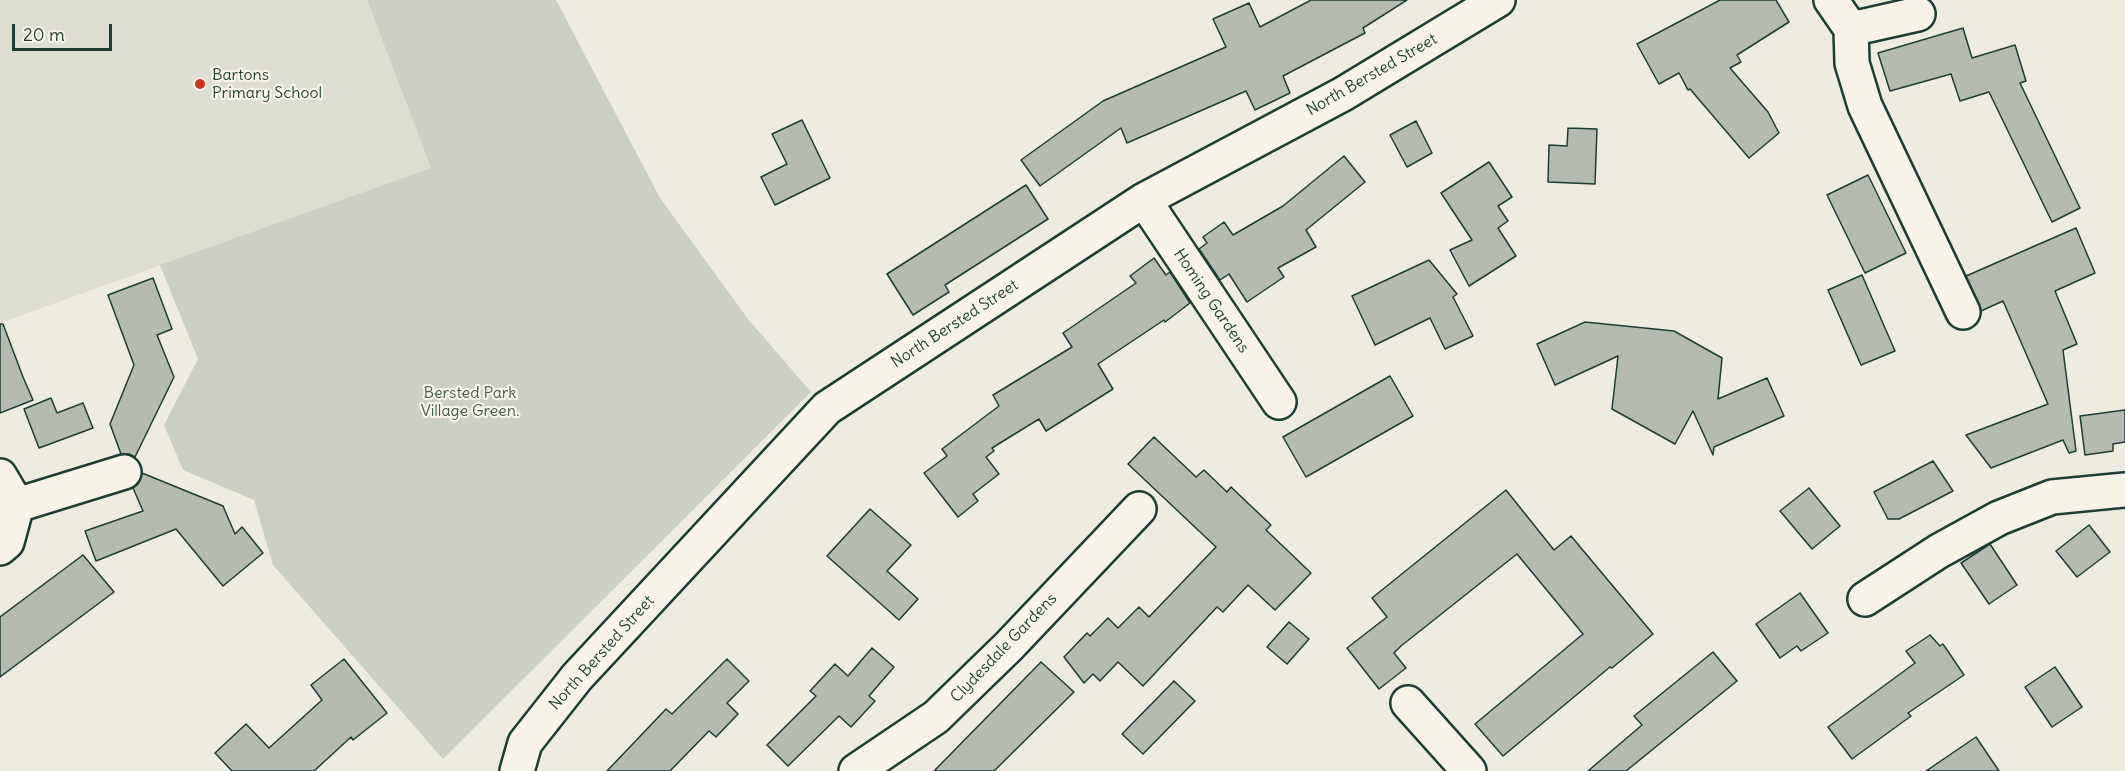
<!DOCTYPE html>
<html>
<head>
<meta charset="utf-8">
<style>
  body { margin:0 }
  #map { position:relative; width:2125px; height:771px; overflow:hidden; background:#eeece1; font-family:Delius,sans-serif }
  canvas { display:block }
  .scale { position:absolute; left:12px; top:24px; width:100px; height:27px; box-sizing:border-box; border:3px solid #1f3d34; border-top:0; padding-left:8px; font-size:18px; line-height:21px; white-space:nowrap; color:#1f3d34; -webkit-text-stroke:4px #f7f3e8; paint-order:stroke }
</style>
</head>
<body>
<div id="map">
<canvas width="2125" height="771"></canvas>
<div class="scale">20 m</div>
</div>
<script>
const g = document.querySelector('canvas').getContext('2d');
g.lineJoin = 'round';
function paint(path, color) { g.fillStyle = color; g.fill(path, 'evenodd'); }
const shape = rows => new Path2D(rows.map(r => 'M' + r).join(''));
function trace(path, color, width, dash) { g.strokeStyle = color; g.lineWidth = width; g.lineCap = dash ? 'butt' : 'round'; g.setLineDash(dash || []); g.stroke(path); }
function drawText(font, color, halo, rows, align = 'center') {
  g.font = font + ' Delius,sans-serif'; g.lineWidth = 4.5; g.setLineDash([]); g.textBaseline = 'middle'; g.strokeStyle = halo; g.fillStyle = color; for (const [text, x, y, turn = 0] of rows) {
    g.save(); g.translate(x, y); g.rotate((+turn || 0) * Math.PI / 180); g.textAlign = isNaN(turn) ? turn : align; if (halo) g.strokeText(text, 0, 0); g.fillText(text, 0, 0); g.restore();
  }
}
paint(shape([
  [0,0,367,0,431,168,0,323]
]), '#ddddd2');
paint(shape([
  [367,0,556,0,660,198,748,319,811,392,443,759,273,565,254,500,183,470,164,425,198,359,160,265,431,168]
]), '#cccfc4');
const building = shape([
  [1311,0,1407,0,1363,28,1365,33,1283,76,1290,93,1255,110,1246,91,1127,143,1121,128,1040,186,1021,160,1103,101,1226,47,1213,19,1249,3,1260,27,1311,0],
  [1720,0,1776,0,1789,22,1737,55,1741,62,1730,68,1768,112,1779,133,1749,158,1690,89,1688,90,1679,73,1659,84,1637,44,1720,0],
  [1963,28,1972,58,2015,45,2026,81,2020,83,2080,208,2052,222,1989,92,1960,101,1951,74,1890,91,1878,53,1963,28],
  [802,120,830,178,775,205,761,177,787,164,772,134,802,120],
  [1416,121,1432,153,1407,167,1390,135,1416,121],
  [1568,128,1597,129,1595,184,1548,182,1549,145,1567,146,1568,128],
  [1344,156,1365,182,1306,230,1316,247,1278,268,1284,277,1247,302,1229,274,1220,280,1199,249,1207,243,1203,237,1224,222,1233,235,1283,206,1344,156],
  [1489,162,1512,197,1498,206,1508,221,1498,228,1516,256,1469,286,1450,250,1472,240,1441,193,1489,162],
  [1868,175,1906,253,1865,273,1827,195,1868,175],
  [1026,185,1048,219,945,285,949,292,913,315,887,274,1026,185],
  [2076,228,2095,273,2055,291,2077,344,2063,350,2076,451,2069,453,2063,440,1991,468,1966,435,2048,404,2003,301,1981,311,1966,276,2076,228],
  [1154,258,1166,275,1170,272,1190,303,1165,322,1164,320,1098,364,1113,389,1046,431,1039,419,992,448,994,451,986,457,999,474,973,494,978,501,958,517,924,473,947,456,942,449,999,406,993,395,1072,347,1063,333,1136,283,1130,276,1154,258],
  [1429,260,1457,294,1453,297,1473,336,1445,349,1430,318,1375,345,1352,296,1429,260],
  [1862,275,1895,351,1861,365,1828,290,1862,275],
  [153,278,172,329,157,335,174,377,135,457,129,454,121,454,110,424,134,365,108,295,153,278],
  [1585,322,1674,331,1722,358,1718,399,1767,378,1784,416,1714,447,1713,455,1693,411,1675,444,1612,409,1618,356,1555,385,1537,344,1585,322],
  [0,324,3,324,23,377,33,400,0,413,0,324],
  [1390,376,1413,416,1306,477,1283,437,1390,376],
  [51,398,57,413,83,403,93,428,39,448,24,409,51,398],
  [2125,410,2125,442,2113,444,2113,451,2085,455,2080,416,2125,410],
  [1154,437,1196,477,1204,470,1227,492,1231,487,1271,525,1266,530,1311,573,1275,610,1248,585,1223,612,1217,607,1143,686,1118,662,1100,681,1093,674,1084,683,1064,657,1087,633,1090,636,1108,618,1118,628,1139,607,1149,617,1216,547,1128,464,1154,437],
  [1933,461,1953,491,1899,519,1888,519,1874,492,1933,461],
  [142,473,223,506,235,534,242,527,263,553,223,586,176,529,96,561,85,531,143,511,133,488,138,484,142,473],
  [1809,488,1840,526,1812,549,1780,511,1809,488],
  [1506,490,1554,550,1571,536,1653,634,1612,668,1610,667,1503,756,1475,724,1583,634,1517,554,1401,646,1394,653,1406,668,1379,689,1347,648,1387,617,1372,598,1506,490],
  [870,509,911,545,887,571,918,599,899,620,827,556,870,509],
  [2089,525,2110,552,2077,577,2056,551,2089,525],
  [1990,544,2017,585,1989,604,1961,563,1990,544],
  [83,555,114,592,0,677,0,617,83,555],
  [1800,593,1828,633,1801,651,1797,646,1780,658,1756,624,1800,593],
  [1289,622,1309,639,1287,664,1267,647,1289,622],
  [1930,635,1940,646,1943,644,1964,675,1908,713,1911,716,1852,759,1828,727,1915,663,1906,651,1930,635],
  [872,648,894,667,869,696,875,701,851,727,839,716,788,766,767,745,816,696,810,691,835,664,848,676,872,648],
  [1713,652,1737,681,1626,771,1588,771,1642,725,1634,716,1713,652],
  [344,659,387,713,353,740,351,737,314,771,232,771,215,753,246,724,269,748,322,700,311,685,344,659],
  [727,659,749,681,727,703,738,714,716,737,709,731,670,771,607,771,666,709,672,714,727,659],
  [1041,662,1074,692,994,771,934,771,1041,662],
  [2055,667,2082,707,2052,727,2025,687,2055,667],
  [1174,681,1195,701,1143,754,1122,734,1174,681],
  [1976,737,1999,771,1926,771,1976,737]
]);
paint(building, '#b5bbb0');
trace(building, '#1f3d34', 1.5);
const street = shape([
  [1831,0,1851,29,1918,14],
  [1851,29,1852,63,1865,106,1963,312],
  [1144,200,1279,402],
  [0,476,17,505,7,542,0,548],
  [17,505,124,472],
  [1865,599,1939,551,1999,518,2052,497,2125,490],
  [1408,703,1469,771],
  [517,771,525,743,577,677,827,408,1144,200,1343,94,1498,0],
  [856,771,936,717,1009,646,1139,509]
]);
trace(street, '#1f3d34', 38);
trace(street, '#f7f3e8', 33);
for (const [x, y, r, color] of [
  [200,84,6,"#c8321e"]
]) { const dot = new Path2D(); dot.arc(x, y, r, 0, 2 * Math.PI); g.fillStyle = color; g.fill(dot); trace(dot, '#f7f3e8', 2); }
drawText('16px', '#1f3d34', '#f7f3e8', [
  ["Bartons",212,75],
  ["Primary School",212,93]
], 'left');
drawText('16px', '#1f3d34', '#f7f3e8', [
  ["North Bersted Street",1372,75,-30],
  ["Homing Gardens",1211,301,56],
  ["North Bersted Street",955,324,-33],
  ["Clydesdale Gardens",1004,648,-46],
  ["North Bersted Street",602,653,-48]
]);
drawText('16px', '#425a51', '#f7f3e8', [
  ["Bersted Park",470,393],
  ["Village Green.",470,411]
]);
</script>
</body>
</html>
